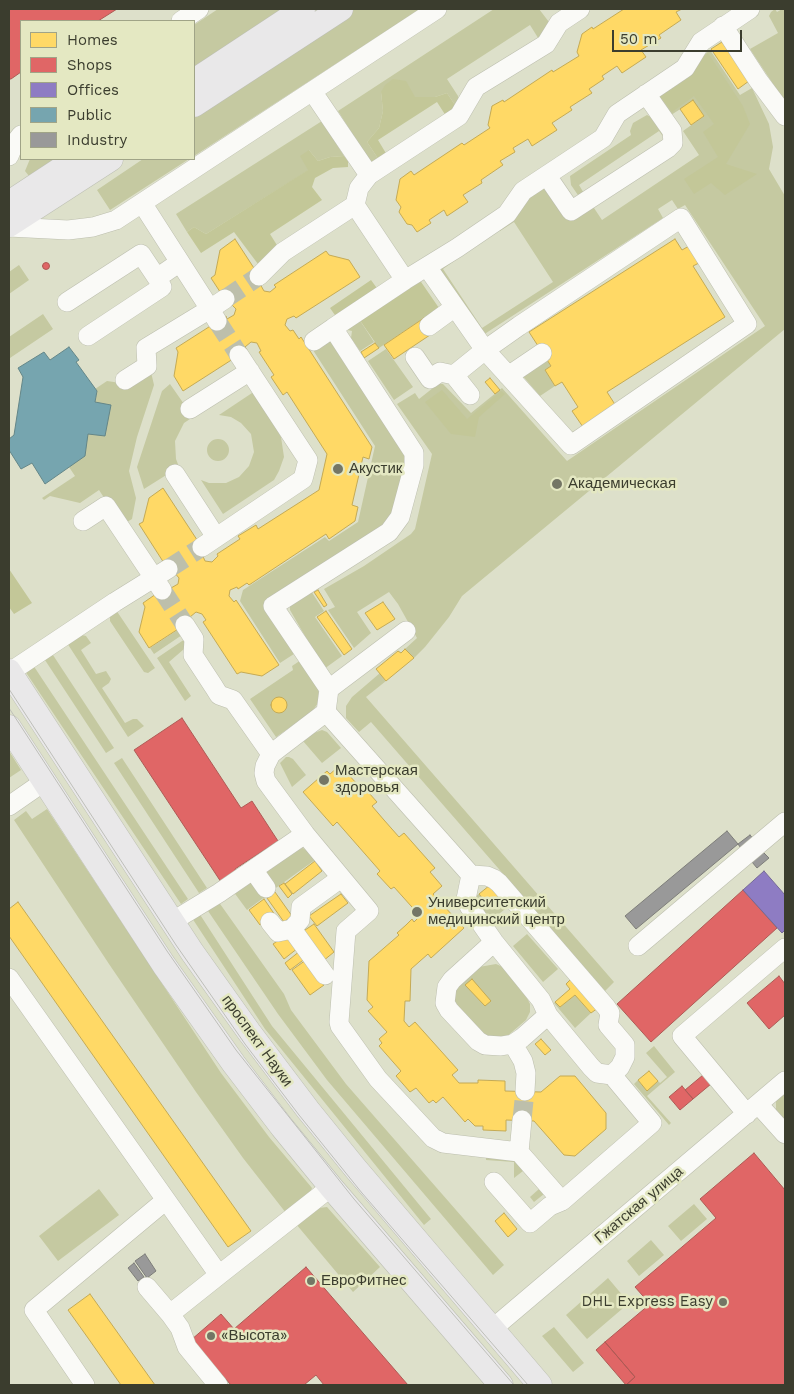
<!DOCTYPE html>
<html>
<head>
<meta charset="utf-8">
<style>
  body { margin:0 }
  #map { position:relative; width:794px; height:1394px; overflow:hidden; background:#dde0ca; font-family:"Work Sans",sans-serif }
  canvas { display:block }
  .frame { position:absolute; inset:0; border:10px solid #3b3d2e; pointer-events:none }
  .legend { position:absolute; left:20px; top:20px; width:175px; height:140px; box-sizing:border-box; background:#e4e8c2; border:1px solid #a0a487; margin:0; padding:6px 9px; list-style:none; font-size:15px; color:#3b3d2e }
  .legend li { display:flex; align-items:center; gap:10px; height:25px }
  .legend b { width:25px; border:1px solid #a0a487 }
  .scale { position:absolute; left:612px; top:30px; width:130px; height:22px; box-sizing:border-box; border:2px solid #3b3d2e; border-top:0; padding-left:6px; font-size:15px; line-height:18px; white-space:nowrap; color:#3b3d2e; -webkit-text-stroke:4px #e4e8c2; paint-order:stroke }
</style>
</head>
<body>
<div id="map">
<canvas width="794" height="1394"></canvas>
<div class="frame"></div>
<ul class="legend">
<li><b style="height:14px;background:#ffd966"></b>Homes</li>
<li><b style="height:14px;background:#e06666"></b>Shops</li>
<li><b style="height:14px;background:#8e7cc3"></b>Offices</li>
<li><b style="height:14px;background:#76a5af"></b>Public</li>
<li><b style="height:14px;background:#999"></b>Industry</li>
</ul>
<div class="scale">50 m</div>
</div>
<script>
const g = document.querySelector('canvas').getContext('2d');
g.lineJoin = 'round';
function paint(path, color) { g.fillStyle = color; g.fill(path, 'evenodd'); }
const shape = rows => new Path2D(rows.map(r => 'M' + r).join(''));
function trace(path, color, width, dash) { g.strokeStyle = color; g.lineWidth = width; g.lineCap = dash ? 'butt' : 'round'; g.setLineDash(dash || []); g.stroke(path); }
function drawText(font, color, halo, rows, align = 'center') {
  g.font = font + ' "Work Sans",sans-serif'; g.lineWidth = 5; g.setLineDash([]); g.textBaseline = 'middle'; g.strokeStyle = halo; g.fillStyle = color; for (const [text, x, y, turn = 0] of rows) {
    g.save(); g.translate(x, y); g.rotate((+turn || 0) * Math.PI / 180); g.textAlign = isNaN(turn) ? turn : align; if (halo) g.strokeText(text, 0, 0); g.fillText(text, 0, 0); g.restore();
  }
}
paint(shape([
  [218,9,286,9,194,69,194,25],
  [355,9,420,9,194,156,194,114],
  [494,9,539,9,549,22,540,41,530,25,447,79,458,96,459,102,457,108,447,93,435,97,415,97,381,92,383,111,379,128,367,142,379,160,373,166,338,111],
  [775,9,777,12,782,9,785,9,785,102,750,49,778,33,769,16,771,12],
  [710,50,740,95,752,88,769,124,773,147,769,169,785,196,785,329,462,596,449,617,425,647,414,658,405,649,417,638,398,604,389,592,357,612,371,633,354,648,328,610,335,607,324,589,364,566,411,534,415,529,432,454,397,404,415,393,419,399,438,384,443,384,471,413,502,388,567,461,765,326,685,205,678,209,672,200,658,209,663,218,483,335,436,266,454,253,457,259,443,269,482,328,553,282,514,222,500,231,497,226,525,197,543,187,592,205,602,220,699,155,683,131,704,116,693,101,671,115,657,95],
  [647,115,655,119,667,142,659,131,579,185,585,195,580,198,571,185,570,176,631,135,630,131,633,123],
  [322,121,344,156,330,157,318,161,309,150,309,170,206,234,194,227,187,232,176,214],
  [30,159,57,159,29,176,25,171],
  [143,159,189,159,110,210,97,190],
  [19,265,29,280,9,294,9,272],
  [43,314,53,329,10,358,9,337],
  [359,319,374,342,360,351,351,338,352,331,343,329],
  [329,335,403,449,407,466,389,523,268,599,297,652,280,663,240,601,243,590,325,537,329,541,358,522,375,446,311,347],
  [386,349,413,387,394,400,368,361],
  [546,359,551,366,545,370,555,386,540,396,521,374],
  [151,372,154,385,137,437,129,471,136,498,132,519,122,525,99,490,80,503,50,496,44,500,42,498,75,476,69,467,88,434,95,402,97,391,95,389,107,381,134,385],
  [170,384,193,417,184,423,175,441,176,459,179,467,144,489,137,467,162,391],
  [255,391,281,437,284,457,279,471,274,480,223,514,201,480,209,483,226,483,239,477,249,466,254,452,251,434,241,423,231,417,219,415],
  '207 450a11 11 0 1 1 22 0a11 11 0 1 1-22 0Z',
  [311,591,324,611,315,617,342,656,324,669,290,610,290,606],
  [114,607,155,668,148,673,144,672,110,621,110,615],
  [179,629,182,635,154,654,150,648],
  [82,635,86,636,91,643,81,650,96,674,106,671,111,679,109,683,102,688,125,723,133,719,137,719,144,726,128,737,67,643],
  [185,639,184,649,169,662,191,696,185,701,157,658],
  [51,652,114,748,106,753,43,657],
  [301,660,318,686,319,695,318,703,311,713,276,737,250,699,293,670,292,666],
  [33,665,188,899,181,904,25,671],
  [380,673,386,681,366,697,614,982,605,991,371,722,359,732,346,718,346,706,352,697],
  [322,730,327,732,341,748,322,763,303,741,314,733],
  [9,751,21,770,9,778],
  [286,757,289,757,293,759,306,775,292,787,280,763],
  [122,758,207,888,199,893,114,763],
  [47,809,221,1073,269,1137,312,1188,309,1196,286,1213,243,1158,196,1092,109,964,14,820,26,811,32,819],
  [303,848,307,851,315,860,273,890,265,874,267,869,296,849],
  [246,882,252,882,266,896,247,910,233,891],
  [479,894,488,904,499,895,509,906,490,921,473,897],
  [218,901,284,994,291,1010,346,1084,504,1265,493,1275,327,1080,278,1014,206,908],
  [199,913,272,1026,431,1219,424,1225,265,1029,192,918],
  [527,934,558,969,543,982,513,946],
  [496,964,503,967,527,998,530,1004,530,1012,526,1020,505,1038,487,1037,458,1007,454,1000,455,987,479,967],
  [575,995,591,1013,575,1028,554,1003,555,1002,560,1007],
  [654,1046,675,1072,647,1096,671,1123,669,1125,634,1084,638,1080,647,1090,658,1081,660,1083,667,1077,646,1053],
  [785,1090,785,1121,776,1110,776,1098],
  [486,1156,515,1159,544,1194,534,1202,530,1197,539,1189,523,1171,514,1178,514,1162,486,1160],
  [99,1189,119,1215,58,1261,39,1236],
  [694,1204,707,1219,681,1241,668,1226],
  [327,1207,380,1267,353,1292,296,1224,319,1208],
  [651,1240,664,1255,639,1276,627,1261],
  [608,1278,629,1303,587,1339,566,1315],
  [554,1327,584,1363,573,1372,542,1336]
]), '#c5c9a1');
paint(shape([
  [708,53,743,106,750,124,726,164,757,174,725,195,711,183,694,194,684,179,718,157,703,132,714,124,694,96,672,112,660,96],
  [393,79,406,81,415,97,435,97,447,93,457,108,446,116,437,102,378,140,387,155,379,160,367,142,379,128,383,111,381,92,385,85],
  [309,150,318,161,330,157,344,156,348,161,348,167,333,168,315,178,312,187,322,200,270,234,280,250,258,264,234,232,201,253,187,232,194,227,206,234,308,170,300,156],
  [419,279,439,308,379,348,359,319],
  [371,280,379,291,337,318,330,308],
  [442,390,467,419,501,391,505,394,479,417,475,437,451,434,425,402],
  [9,569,32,603,14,614,9,607]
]), '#c3c798');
const homes = shape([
  [624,9,682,9,676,12,681,20,659,35,661,38,641,50,646,57,622,73,617,66,602,76,604,79,589,89,592,93,570,107,572,110,552,123,557,130,532,146,528,139,513,148,515,152,500,161,503,165,481,180,482,183,463,195,468,202,447,216,444,210,429,220,431,223,417,232,412,225,407,224,399,212,401,207,396,200,400,179,411,171,414,175,462,143,464,145,490,128,488,125,492,106,503,100,504,102,552,70,553,72,579,56,577,52,582,34,592,27,593,29,624,9],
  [722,42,749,81,738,89,711,49,722,42],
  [693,100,704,116,691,125,680,109,693,100],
  [235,239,263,282,260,284,264,291,270,292,276,287,274,285,326,251,329,255,349,260,360,277,296,318,294,316,287,319,285,325,290,331,293,330,299,339,301,337,372,447,369,459,363,457,352,505,358,507,355,521,329,539,326,534,249,585,247,583,238,589,237,587,230,590,229,596,234,602,236,600,279,665,262,676,241,672,237,674,203,622,206,620,202,614,196,612,190,617,192,620,149,648,139,632,145,607,143,603,169,585,171,588,178,584,179,578,174,572,171,574,139,524,143,522,149,498,163,488,205,552,202,554,205,561,212,562,218,556,217,554,240,539,238,536,256,525,258,529,319,490,327,454,287,392,283,395,271,377,274,375,259,352,261,351,257,343,251,342,245,347,247,350,183,391,174,376,178,352,176,348,226,316,227,319,234,315,236,309,230,303,228,304,211,278,215,275,220,250,235,239],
  [675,239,682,250,689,246,699,263,693,266,725,317,607,392,616,406,583,427,572,411,578,407,562,382,555,386,545,370,551,366,529,332,675,239],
  [424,318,433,333,394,359,384,345,424,318],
  [375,343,379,348,364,358,361,352,375,343],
  [490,378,500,390,495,394,485,382,490,378],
  [318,590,327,605,324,607,314,592,318,590],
  [383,602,395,619,377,630,365,613,383,602],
  [326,611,352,649,344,655,317,617,326,611],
  [405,649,414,658,386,681,376,669,398,651,401,653,405,649],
  '271 705a8 8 0 1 1 16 0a8 8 0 1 1-16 0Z',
  [337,768,345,771,359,786,361,784,377,802,372,806,384,820,399,837,404,833,435,868,430,872,442,886,433,894,464,928,431,958,428,954,411,969,410,1001,405,1001,404,1021,409,1027,415,1022,458,1070,452,1075,459,1083,478,1083,478,1080,505,1081,505,1091,541,1092,560,1076,575,1076,606,1113,606,1129,575,1156,564,1155,534,1121,506,1120,506,1131,483,1130,483,1126,475,1126,468,1119,465,1122,443,1097,436,1103,433,1100,429,1103,416,1088,410,1092,396,1076,401,1071,379,1046,382,1043,379,1039,387,1032,368,1011,373,1007,367,1000,369,961,399,935,397,933,406,925,412,919,414,922,420,916,394,887,391,889,377,874,380,871,337,822,333,826,303,792,327,771,330,774,337,768],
  [315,861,322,871,293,894,285,884,315,861],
  [284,883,292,894,288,898,279,886,284,883],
  [270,885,292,916,284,922,262,891,270,885],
  [490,885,499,895,488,905,479,894,490,885],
  [341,894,348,903,317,926,309,916,341,894],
  [264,899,275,915,260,925,249,910,264,899],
  [18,902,251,1231,228,1247,9,936,9,909,18,902],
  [314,924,334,952,323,961,302,932,314,924],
  [288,934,298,948,284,959,273,944,288,934],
  [300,951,306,958,290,970,285,963,300,951],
  [306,960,324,985,310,995,292,970,306,960],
  [572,978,598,1008,591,1013,575,995,560,1007,555,1002,570,989,566,984,572,978],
  [472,979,491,1001,485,1006,465,985,472,979],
  [541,1039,551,1050,545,1055,535,1044,541,1039],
  [649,1071,658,1081,647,1091,638,1080,649,1071],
  [504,1213,517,1229,508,1237,495,1221,504,1213],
  [90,1294,155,1385,121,1385,88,1338,68,1310,90,1294]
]);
paint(homes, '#ffd966');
trace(homes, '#c4aa55', 1);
const shops = shape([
  [9,9,117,9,98,21,21,21,21,72,11,79,9,79,9,9],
  '42.5 266a3.5 3.5 0 1 1 7 0a3.5 3.5 0 1 1-7 0Z',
  [182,718,241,808,252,801,278,841,235,869,236,872,221,882,134,750,182,718],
  [743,890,777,928,651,1042,617,1004,743,890],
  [779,976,785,984,785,1015,769,1029,747,1003,779,976],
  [703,1075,711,1084,693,1099,685,1090,703,1075],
  [682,1086,693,1099,680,1110,669,1097,682,1086],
  [754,1153,785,1190,785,1385,626,1385,635,1377,605,1342,650,1304,635,1287,716,1218,700,1199,754,1153],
  [306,1267,408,1385,324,1385,316,1375,304,1385,231,1385,191,1340,221,1314,234,1329,306,1267],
  [605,1342,635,1377,626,1385,596,1350,605,1342]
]);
paint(shops, '#e06666');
trace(shops, '#ae5a55', 1);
const offices = shape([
  [764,871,785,895,785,930,782,933,743,890,764,871]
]);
paint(offices, '#8e7cc3');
trace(offices, '#756996', 1);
const public = shape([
  [69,347,79,360,76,362,97,391,95,402,111,405,105,436,88,434,85,456,45,484,32,463,21,469,9,450,9,439,14,435,23,377,18,368,44,352,50,360,69,347]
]);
paint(public, '#76a5af');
trace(public, '#648688', 1);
const industry = shape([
  [727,831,738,844,636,929,625,916,727,831],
  [750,835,755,841,743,851,738,844,750,835],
  [763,852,769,858,757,868,752,862,763,852],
  [145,1254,156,1271,147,1278,135,1261,145,1254],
  [134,1263,144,1277,138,1281,128,1268,134,1263]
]);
paint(industry, '#999');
trace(industry, '#7d7d79', 1);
trace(shape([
  [225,299,259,276],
  [217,321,239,355],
  [168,569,202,547],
  [162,590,185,625],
  [522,1120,525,1091]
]), '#bdbfab', 19, [19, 9]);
const minor = shape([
  [181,21,199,9],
  [723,26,758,80,785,116],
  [312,91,369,175,359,188,355,205,405,280],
  [9,156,14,144,21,135],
  [369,175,459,116,476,87,546,44,559,23,580,9],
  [547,176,571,211,668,148,673,143,672,131,646,94],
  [9,227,68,230,93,227,116,220,437,9],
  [427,267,485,350,571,445,747,324,681,218,519,326,485,350,454,375],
  [259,276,283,252,355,205],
  [67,302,141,254,157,278,180,262],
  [217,321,210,309,225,299],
  [429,326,455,307],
  [88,336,162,287,157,278],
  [314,341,333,328],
  [415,357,430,379,440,372,454,375,470,395],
  [508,376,542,353],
  [125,380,147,366,146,348,210,309,142,203],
  [190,409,250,371],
  [175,474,216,537],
  [83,521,106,506,162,590],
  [202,547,303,479,308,460,239,355],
  [185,625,194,639,193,655,214,687,219,695,233,700,271,754],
  [10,672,115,602,168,569],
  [329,689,273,606,389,532,400,517,414,465,414,453,333,328,405,280,457,248,507,214,523,191,603,138,617,114,685,68,701,42,750,9],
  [9,806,45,781],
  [305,834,369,911,346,931,339,1022,340,1026,378,1079,433,1138,443,1143,519,1152,562,1201,652,1123,612,1075,620,1067,625,1057,625,1045,608,1025,610,1013,606,1007,499,883,494,879,487,876,471,875,326,712],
  [254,871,266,888],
  [471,875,466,899,469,906,494,942,541,1000,548,1015,591,1067,597,1073,612,1075],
  [173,921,219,893,305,834,266,781,264,773,265,766,271,754,326,712,329,689,406,631],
  [270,922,278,932,292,929],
  [494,942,452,980,447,987,445,1003,449,1010,478,1041,485,1045,501,1046,513,1044,522,1038,548,1015],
  [638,946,785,822],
  [325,975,292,929,300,920,301,907,341,878],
  [9,978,166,1200],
  [513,1044,523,1061,526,1073,525,1091],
  [758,1104,785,1134],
  [747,1114,682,1036,785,948],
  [519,1152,522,1120],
  [494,1182,530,1223,550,1206,562,1201],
  [147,1287,170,1314],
  [491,1330,785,1081],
  [85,1385,34,1310,166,1200,219,1275,331,1187],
  [218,1385,187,1347,180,1328,170,1314,219,1275]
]);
const major = shape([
  [194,81,303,9],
  [194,105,341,9],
  [9,203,76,159],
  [9,225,111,159],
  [9,671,192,952,249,1032,308,1110,355,1168,540,1385],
  [9,727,164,965,234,1064,282,1127,331,1187,501,1385]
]);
trace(minor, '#bcbeae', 20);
trace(major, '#bdbfb3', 25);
trace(minor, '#fafaf7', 19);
trace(major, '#e9e8e9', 24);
trace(shape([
  [9,689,176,945,245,1044,299,1115,362,1193,528,1385],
  [9,708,167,951,236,1050,354,1199,514,1385]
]), '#bebfb9', 1);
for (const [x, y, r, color] of [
  [338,469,6,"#747665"],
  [557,484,6,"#747665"],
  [324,780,6,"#747665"],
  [417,912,6,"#747665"],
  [311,1281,5,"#747665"],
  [723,1302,5,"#747665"],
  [211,1336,5,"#747665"]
]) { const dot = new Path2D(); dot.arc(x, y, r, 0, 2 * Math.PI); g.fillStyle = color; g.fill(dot); trace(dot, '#e4e8c2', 2); }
drawText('15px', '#3b3d2e', '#e4e8c2', [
  ["Акустик",349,469],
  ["Академическая",568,484],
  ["Мастерская",335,771],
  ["здоровья",335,788],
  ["Университетский",428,903],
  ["медицинский центр",428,920],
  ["ЕвроФитнес",321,1281],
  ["DHL Express Easy",713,1302,"right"],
  ["«Высота»",221,1336]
], 'left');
drawText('15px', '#3b3d2e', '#e4e8c2', [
  ["проспект Науки",257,1041,54],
  ["Гжатская улица",639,1205,-40]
]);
</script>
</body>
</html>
